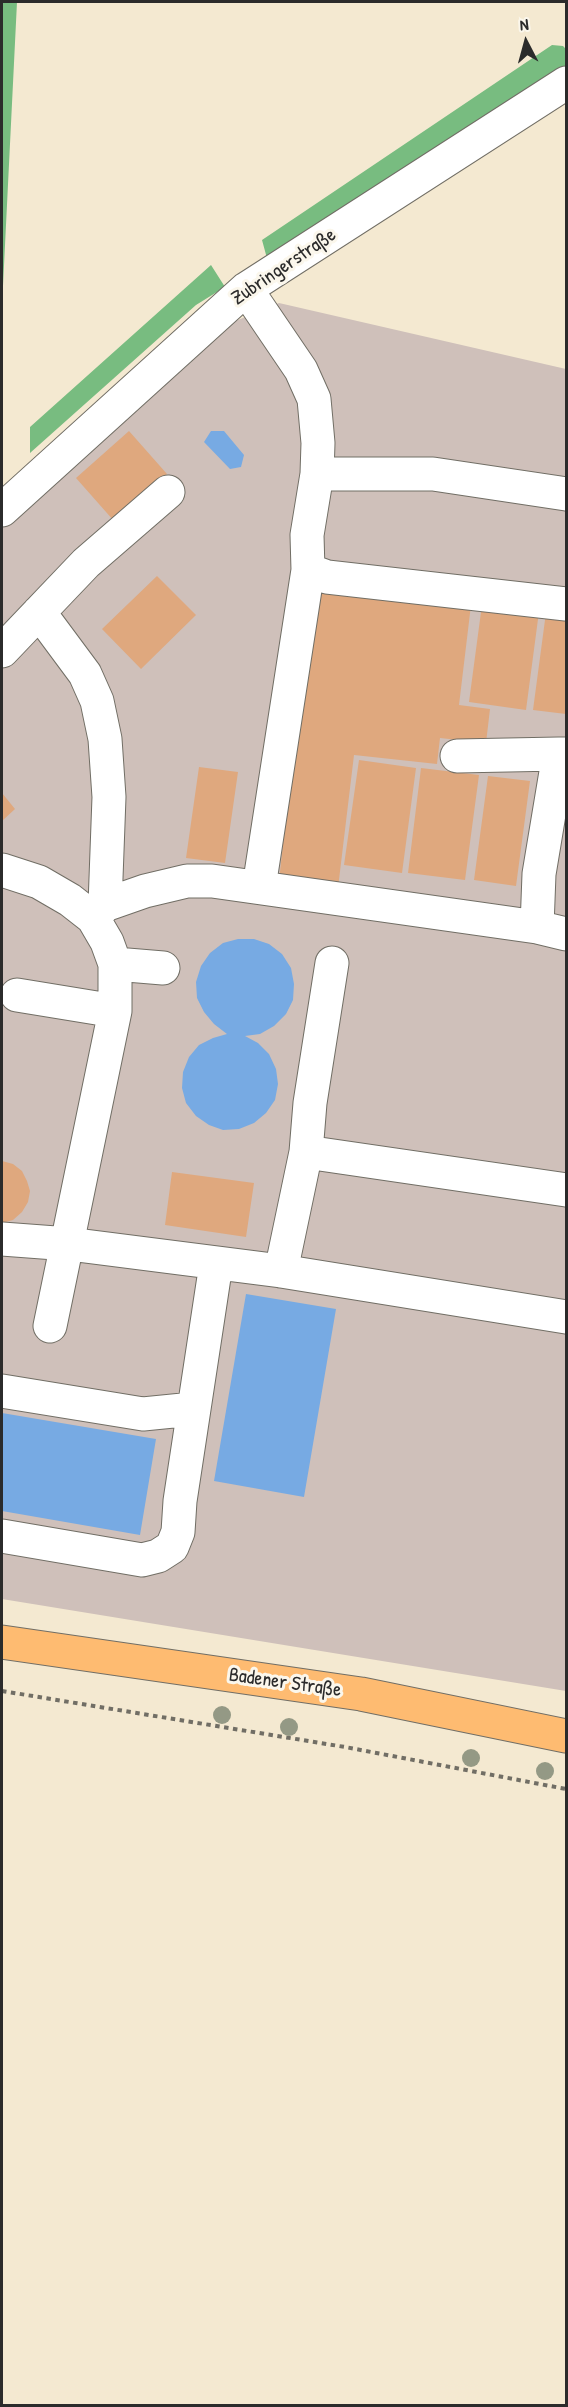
<!DOCTYPE html>
<html>
<head>
<meta charset="utf-8">
<style>
  body { margin:0 }
  #map { position:relative; width:568px; height:2407px; overflow:hidden; background:#f4e9d1; font-family:"Patrick Hand",sans-serif }
  canvas { display:block }
  .frame { position:absolute; inset:0; border:3px solid #2b2b2b; pointer-events:none }
  .north { position:absolute; left:496px; top:12px; width:60px; height:60px; -webkit-text-stroke:4px #fbf7ec; paint-order:stroke; rotate:354deg; font-size:16px; font-weight:700; line-height:24px; text-align:center; color:#2b2b2b }
  .north::after { content:''; display:block; margin:auto; width:21px; height:27px; background:#2b2b2b; clip-path:polygon(50% 0,100% 100%,50% 72%,0 100%) }
</style>
</head>
<body>
<div id="map">
<canvas width="568" height="2407"></canvas>
<div class="frame"></div>
<div class="north">N</div>
</div>
<script>
const g = document.querySelector('canvas').getContext('2d');
g.lineJoin = 'round';
function paint(path, color) { g.fillStyle = color; g.fill(path, 'evenodd'); }
const shape = rows => new Path2D(rows.map(r => 'M' + r).join(''));
function trace(path, color, width, dash) { g.strokeStyle = color; g.lineWidth = width; g.lineCap = dash ? 'butt' : 'round'; g.setLineDash(dash || []); g.stroke(path); }
function drawText(font, color, halo, rows, align = 'center') {
  g.font = font + ' "Patrick Hand",sans-serif'; g.lineWidth = 6; g.setLineDash([]); g.textBaseline = 'middle'; g.strokeStyle = halo; g.fillStyle = color; for (const [text, x, y, turn = 0] of rows) {
    g.save(); g.translate(x, y); g.rotate((+turn || 0) * Math.PI / 180); g.textAlign = isNaN(turn) ? turn : align; if (halo) g.strokeText(text, 0, 0); g.fillText(text, 0, 0); g.restore();
  }
}
paint(shape([
  [279,303,566,369,566,1691,2,1599,2,526,221,327]
]), '#cfc0ba');
paint(shape([
  [2,2,17,2,2,306],
  [552,45,563,46,566,49,566,68,268,262,262,240],
  [211,265,225,287,196,305,30,453,30,427]
]), '#78bc80');
paint(shape([
  [211,431,224,431,244,455,241,467,230,469,204,442],
  [238,939,254,939,269,944,282,954,291,968,294,984,293,1000,286,1014,274,1026,260,1034,245,1036,258,1043,269,1054,276,1069,278,1084,275,1100,266,1113,254,1123,239,1129,223,1130,209,1125,196,1116,186,1103,182,1088,183,1072,189,1057,199,1045,213,1038,227,1034,214,1024,204,1012,197,998,196,982,201,966,210,953,223,943],
  [246,1294,336,1309,304,1497,214,1481],
  [2,1413,156,1439,140,1535,2,1511]
]), '#77aae3');
paint(shape([
  [129,431,167,474,114,521,76,478],
  [157,576,196,615,141,669,102,629],
  [311,584,471,605,459,705,490,709,486,743,440,738,437,764,354,755,338,888,279,881],
  [483,597,540,604,526,710,469,702],
  [547,605,566,607,566,714,533,710],
  [359,760,416,768,402,873,344,865],
  [199,767,238,772,225,863,186,858],
  [421,768,479,775,465,880,408,873],
  [488,776,530,781,516,886,474,880],
  [2,793,15,809,2,821],
  [2,1161,13,1164,22,1171,27,1181,30,1191,28,1202,22,1212,13,1220,2,1223],
  [172,1172,254,1183,246,1237,165,1225]
]), '#dfa87e');
const minor = shape([
  [246,289,301,370,314,399,318,443,317,474,307,535,308,570,259,887],
  [317,474,433,474,566,494],
  [2,510,246,289,566,83],
  [308,570,327,577,566,604],
  [39,612,85,674,97,701,105,739,109,797,105,905],
  [2,651,86,563,168,492],
  [457,756,559,754],
  [2,870,39,882,70,900,93,918,107,942,115,964,115,1011,50,1326],
  [93,918,105,905,145,891,187,881,212,881,537,927,566,934],
  [537,927,539,874,559,754,566,754],
  [115,964,163,968],
  [17,995,115,1011],
  [306,1152,310,1103,332,963],
  [2,1239,69,1244,281,1271,566,1317],
  [281,1271,306,1152,566,1190],
  [2,1391,143,1414,193,1409],
  [2,1536,142,1560,158,1556,172,1547,178,1532,180,1501,216,1264]
]);
const major = shape([
  [2,1642,361,1694,566,1736]
]);
trace(minor, '#716e65', 35);
trace(major, '#716e65', 35);
trace(shape([
  [2,1691,345,1747,566,1789]
]), '#716e65', 4, [4.5, 4.5]);
trace(minor, '#fff', 33);
trace(major, '#febb71', 33);
g.fillStyle = '#949985';
for (const [x, y] of [
  [222,1715],
  [289,1727],
  [471,1758],
  [545,1771]
]) { g.beginPath(); g.arc(x, y, 9, 0, 2 * Math.PI); g.fill(); }
drawText('20px', '#2b2b2b', '#fbf7ec', [
  ["Zubringerstraße",284,267,-34],
  ["Badener Straße",285,1683,8]
]);
</script>
</body>
</html>
